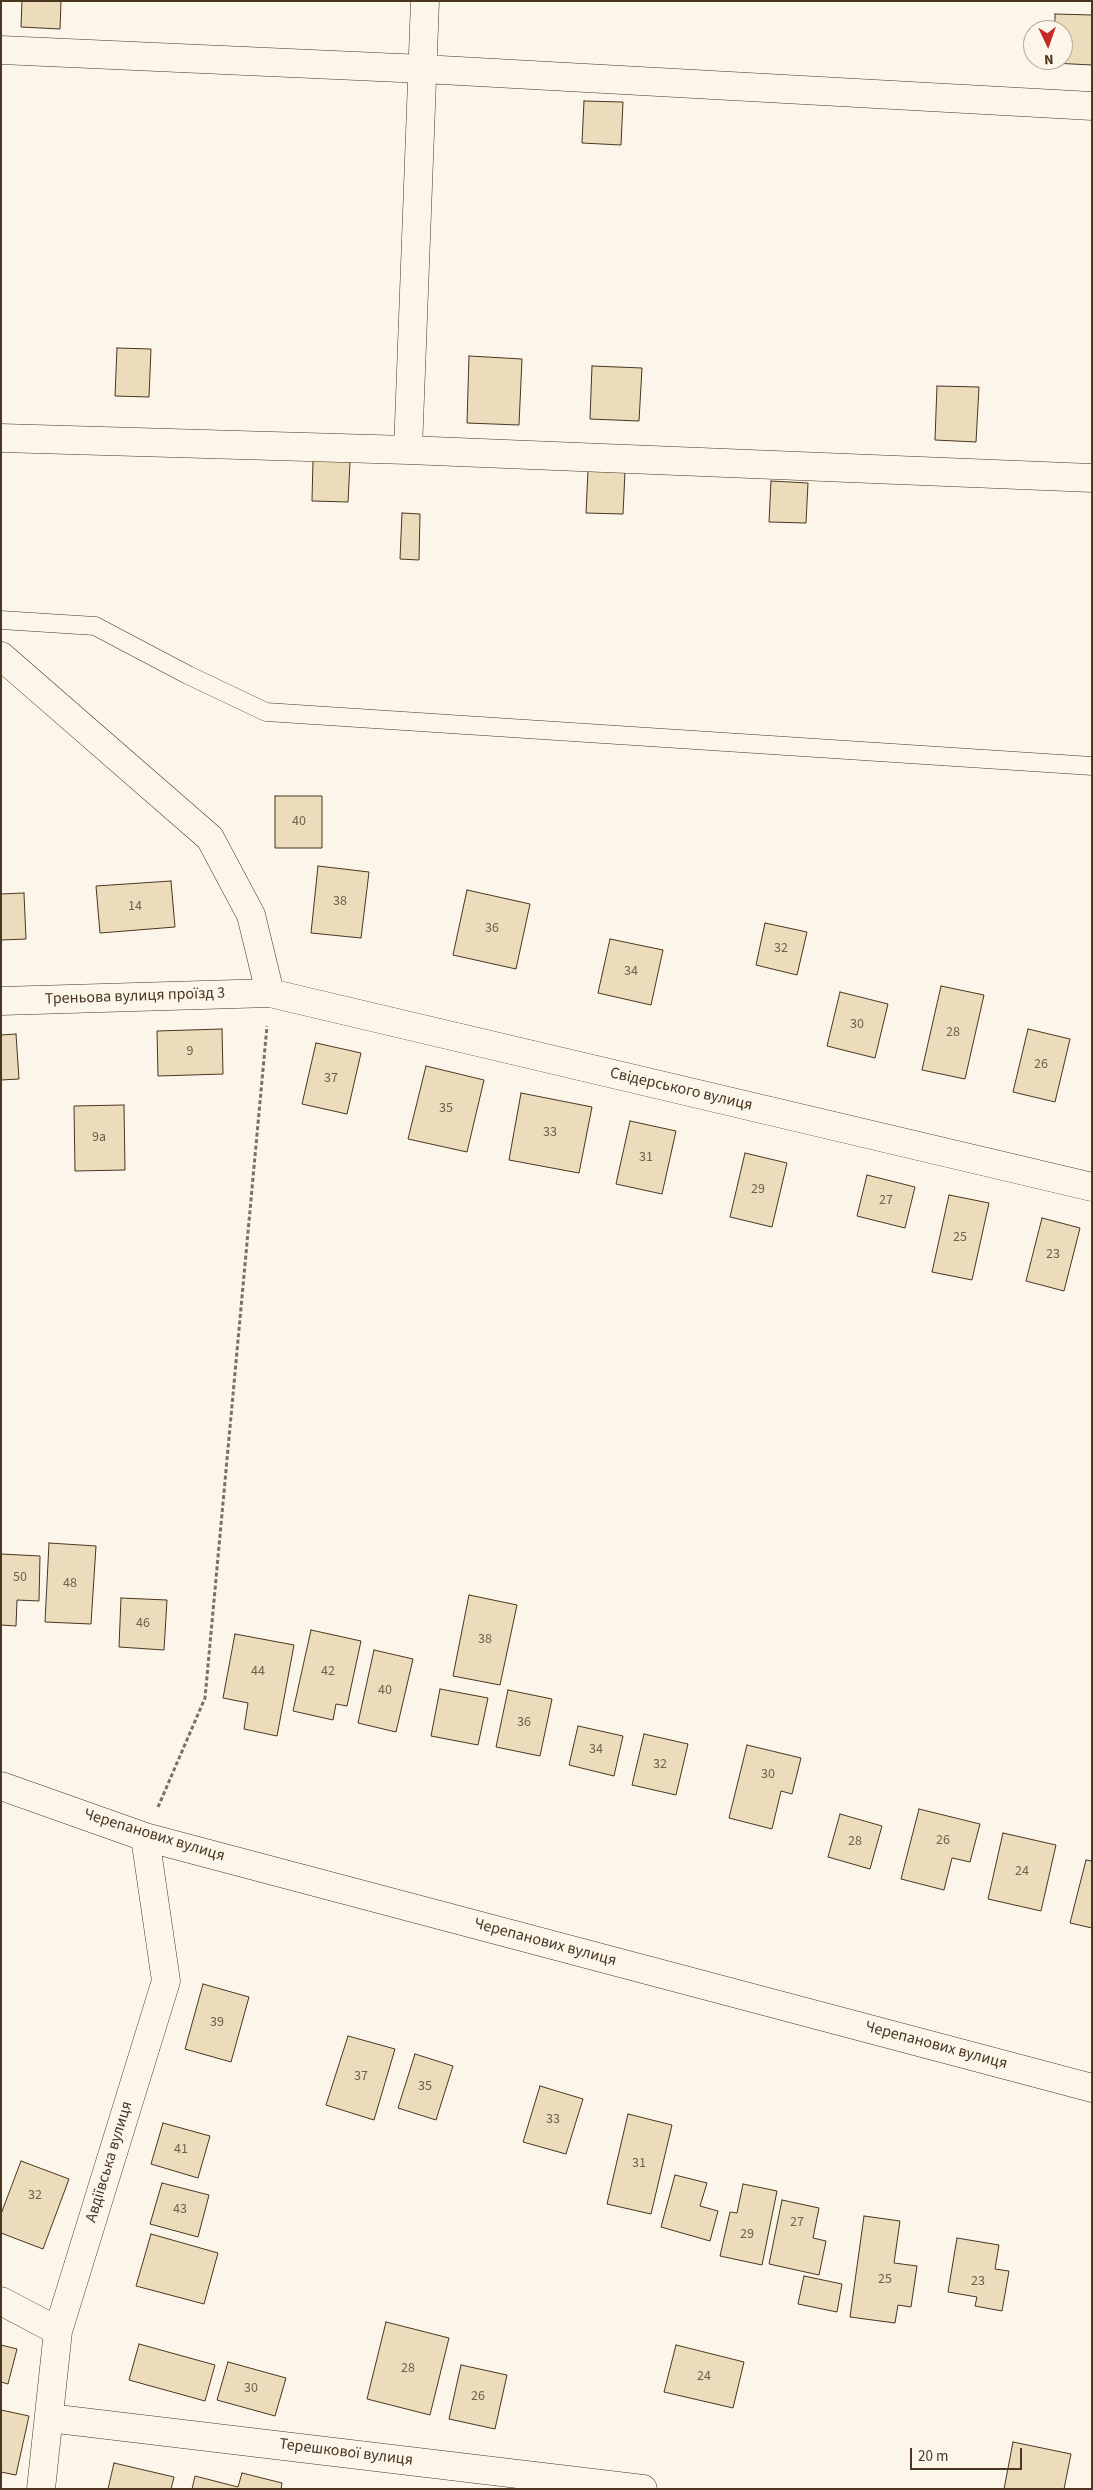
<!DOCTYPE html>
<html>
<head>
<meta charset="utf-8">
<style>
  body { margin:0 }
  #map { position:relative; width:1093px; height:2490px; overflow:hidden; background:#fbf6e9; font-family:"Source Sans 3",sans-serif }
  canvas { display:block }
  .frame { position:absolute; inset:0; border:2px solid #4a3520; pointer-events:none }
  .north { position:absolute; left:1023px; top:20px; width:50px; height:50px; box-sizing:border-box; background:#fbf6e9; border:1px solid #b4a999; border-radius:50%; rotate:177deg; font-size:14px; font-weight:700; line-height:20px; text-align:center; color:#4a3520 }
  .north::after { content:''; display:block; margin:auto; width:18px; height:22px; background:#c62828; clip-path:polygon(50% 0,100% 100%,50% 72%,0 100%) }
  .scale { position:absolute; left:910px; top:2448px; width:112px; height:22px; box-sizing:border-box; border:2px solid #4a3520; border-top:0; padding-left:6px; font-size:15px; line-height:18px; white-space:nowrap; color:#4a3520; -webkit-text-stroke:4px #fbf6e9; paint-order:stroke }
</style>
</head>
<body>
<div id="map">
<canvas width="1093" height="2490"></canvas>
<div class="frame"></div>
<div class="north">N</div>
<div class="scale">20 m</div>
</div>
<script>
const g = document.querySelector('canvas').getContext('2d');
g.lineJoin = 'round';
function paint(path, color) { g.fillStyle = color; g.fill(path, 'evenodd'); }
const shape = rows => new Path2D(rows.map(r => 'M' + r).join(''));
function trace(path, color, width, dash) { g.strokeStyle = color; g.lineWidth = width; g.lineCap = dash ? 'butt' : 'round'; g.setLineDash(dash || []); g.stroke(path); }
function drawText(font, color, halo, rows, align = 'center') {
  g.font = font + ' "Source Sans 3",sans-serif'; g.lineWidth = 4; g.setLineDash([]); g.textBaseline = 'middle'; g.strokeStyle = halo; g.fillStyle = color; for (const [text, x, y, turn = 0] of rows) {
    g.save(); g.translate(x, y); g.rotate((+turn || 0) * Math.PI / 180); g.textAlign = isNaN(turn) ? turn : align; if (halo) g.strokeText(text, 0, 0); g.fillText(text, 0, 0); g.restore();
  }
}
const building = shape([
  [22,1,61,1,60,29,21,27,22,1],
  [1055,14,1092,15,1092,65,1053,63,1053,60,1063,60,1063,30,1055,30,1055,14],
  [584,101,623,102,621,145,582,143,584,101],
  [117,348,151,349,149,397,115,396,117,348],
  [469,356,522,359,519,425,467,423,469,356],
  [592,366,642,368,639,421,590,419,592,366],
  [937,386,979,387,976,442,935,440,937,386],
  [313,460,350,462,348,502,312,501,313,460],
  [588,470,625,472,623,514,586,513,588,470],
  [771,481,808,483,806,523,769,522,771,481],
  [402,513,420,514,419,560,400,559,402,513],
  [275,796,322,796,322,848,275,848,275,796],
  [318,866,369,872,361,938,311,933,318,866],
  [171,881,175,927,100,933,96,886,171,881],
  [467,890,530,904,516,969,453,955,467,890],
  [24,893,26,939,1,940,1,894,24,893],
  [765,923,807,932,797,975,756,965,765,923],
  [610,939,663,950,651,1005,598,993,610,939],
  [941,986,984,995,965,1079,922,1070,941,986],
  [840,992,888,1004,875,1058,827,1046,840,992],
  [222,1029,223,1074,158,1076,157,1031,222,1029],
  [1028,1029,1070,1039,1055,1102,1013,1092,1028,1029],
  [16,1034,19,1079,1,1080,1,1035,16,1034],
  [316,1043,361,1053,347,1114,302,1104,316,1043],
  [426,1066,484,1080,467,1152,408,1139,426,1066],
  [521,1093,592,1107,579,1173,509,1160,521,1093],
  [124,1105,125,1170,75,1171,74,1106,124,1105],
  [630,1121,676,1131,662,1194,616,1184,630,1121],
  [745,1153,787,1163,772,1227,730,1217,745,1153],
  [867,1175,915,1187,905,1228,857,1216,867,1175],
  [949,1195,989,1203,972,1280,932,1272,949,1195],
  [1042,1218,1080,1228,1064,1291,1026,1281,1042,1218],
  [49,1543,96,1546,91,1624,45,1622,49,1543],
  [1,1554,40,1556,39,1601,17,1600,16,1626,1,1625,1,1554],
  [469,1595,517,1605,500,1685,453,1676,469,1595],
  [121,1598,167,1600,164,1650,119,1647,121,1598],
  [311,1630,361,1641,347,1706,336,1704,333,1720,293,1711,311,1630],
  [235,1634,294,1645,277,1736,244,1729,248,1703,223,1698,235,1634],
  [374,1650,413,1659,396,1732,358,1723,374,1650],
  [440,1689,488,1698,478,1745,431,1736,440,1689],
  [508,1690,552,1699,540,1756,496,1747,508,1690],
  [578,1726,623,1736,614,1776,569,1765,578,1726],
  [644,1734,688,1744,676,1795,632,1785,644,1734],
  [747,1745,801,1758,792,1794,781,1791,772,1829,729,1818,747,1745],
  [919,1809,980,1824,970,1862,952,1858,944,1890,901,1879,919,1809],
  [840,1814,882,1826,870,1869,828,1857,840,1814],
  [1003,1833,1056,1845,1041,1911,988,1899,1003,1833],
  [1086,1860,1092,1861,1092,1928,1070,1923,1086,1860],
  [203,1984,249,1997,231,2062,185,2049,203,1984],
  [348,2036,395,2049,374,2120,326,2105,348,2036],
  [415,2054,453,2066,436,2120,398,2108,415,2054],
  [540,2086,583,2099,566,2154,523,2142,540,2086],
  [628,2114,672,2125,651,2214,607,2204,628,2114],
  [163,2123,210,2136,198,2178,151,2164,163,2123],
  [21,2161,69,2179,43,2249,1,2233,1,2214,21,2161],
  [675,2175,707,2183,700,2206,718,2211,710,2241,661,2227,675,2175],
  [162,2183,209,2195,198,2237,150,2224,162,2183],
  [743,2184,777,2191,762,2265,720,2256,730,2212,737,2213,743,2184],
  [782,2200,819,2208,813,2238,826,2241,819,2275,769,2264,782,2200],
  [864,2216,900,2221,894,2263,917,2266,911,2307,898,2305,895,2323,850,2317,864,2216],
  [151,2234,218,2253,204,2304,136,2286,151,2234],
  [957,2238,999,2245,995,2269,1009,2271,1002,2311,975,2306,977,2297,948,2292,957,2238],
  [804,2276,842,2284,837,2312,798,2304,804,2276],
  [386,2322,449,2338,430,2415,367,2399,386,2322],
  [139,2344,215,2365,205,2401,129,2380,139,2344],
  [1,2345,17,2349,8,2384,1,2382,1,2345],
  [676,2345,744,2362,733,2408,664,2392,676,2345],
  [228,2362,286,2378,275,2416,217,2400,228,2362],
  [461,2365,507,2375,495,2429,449,2419,461,2365],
  [1,2410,29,2416,16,2475,1,2472,1,2410],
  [1013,2442,1071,2454,1064,2489,1004,2489,1013,2442],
  [114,2463,174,2477,171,2489,108,2489,114,2463],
  [242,2473,282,2483,281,2489,192,2489,195,2476,238,2487,242,2473]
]);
paint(building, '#ecdcbc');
trace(building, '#4a3520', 1);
const lane = shape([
  [1,620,95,626,188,675,266,712,1092,766]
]);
const street = shape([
  [1,50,423,69,1092,106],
  [1,438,408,450,1092,478],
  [408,450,425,1],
  [1,656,210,838,251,915,270,993],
  [1,1001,270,993,1092,1187],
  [1,1786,145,1837,1092,2088],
  [1,2301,58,2331],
  [49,2418,643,2489],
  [41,2489,58,2331,166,1981,145,1837]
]);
trace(lane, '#4a3520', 19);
trace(street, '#4a3520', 29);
trace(shape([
  [158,1807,205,1698,267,1026]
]), '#7f6f5c', 3, [4, 2.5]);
trace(lane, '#fbf6e9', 18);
trace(street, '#fbf6e9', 28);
drawText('14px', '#725f47', null, [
  ["40",299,822],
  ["38",340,902],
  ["14",135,907],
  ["36",492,929],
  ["32",781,949],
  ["34",631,972],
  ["30",857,1025],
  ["28",953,1033],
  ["9",190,1052],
  ["26",1041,1065],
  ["37",331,1079],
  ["35",446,1109],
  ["33",550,1133],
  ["9а",99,1138],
  ["31",646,1158],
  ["29",758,1190],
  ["27",886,1201],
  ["25",960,1238],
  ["23",1053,1255],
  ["50",20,1578],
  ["48",70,1584],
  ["46",143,1624],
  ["38",485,1640],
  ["44",258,1672],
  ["42",328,1672],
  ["40",385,1691],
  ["36",524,1723],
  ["34",596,1750],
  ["32",660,1765],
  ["30",768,1775],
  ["26",943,1841],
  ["28",855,1842],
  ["24",1022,1872],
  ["39",217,2023],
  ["37",361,2077],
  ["35",425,2087],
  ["33",553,2120],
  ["41",181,2150],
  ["31",639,2164],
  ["32",35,2196],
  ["43",180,2210],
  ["27",797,2223],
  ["29",747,2235],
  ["25",885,2280],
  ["23",978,2282],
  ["28",408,2369],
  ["24",704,2377],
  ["30",251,2389],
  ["26",478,2397]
]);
drawText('16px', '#4a3520', '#fbf6e9', [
  ["Треньова вулиця проїзд 3",135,997,-2],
  ["Свiдерського вулиця",681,1090,13],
  ["Черепанових вулиця",154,1836,17],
  ["Черепанових вулиця",545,1943,15],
  ["Черепанових вулиця",936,2046,15],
  ["Авдіївська вулиця",110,2162,-73],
  ["Терешкової вулиця",346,2453,7]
]);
</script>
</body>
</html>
